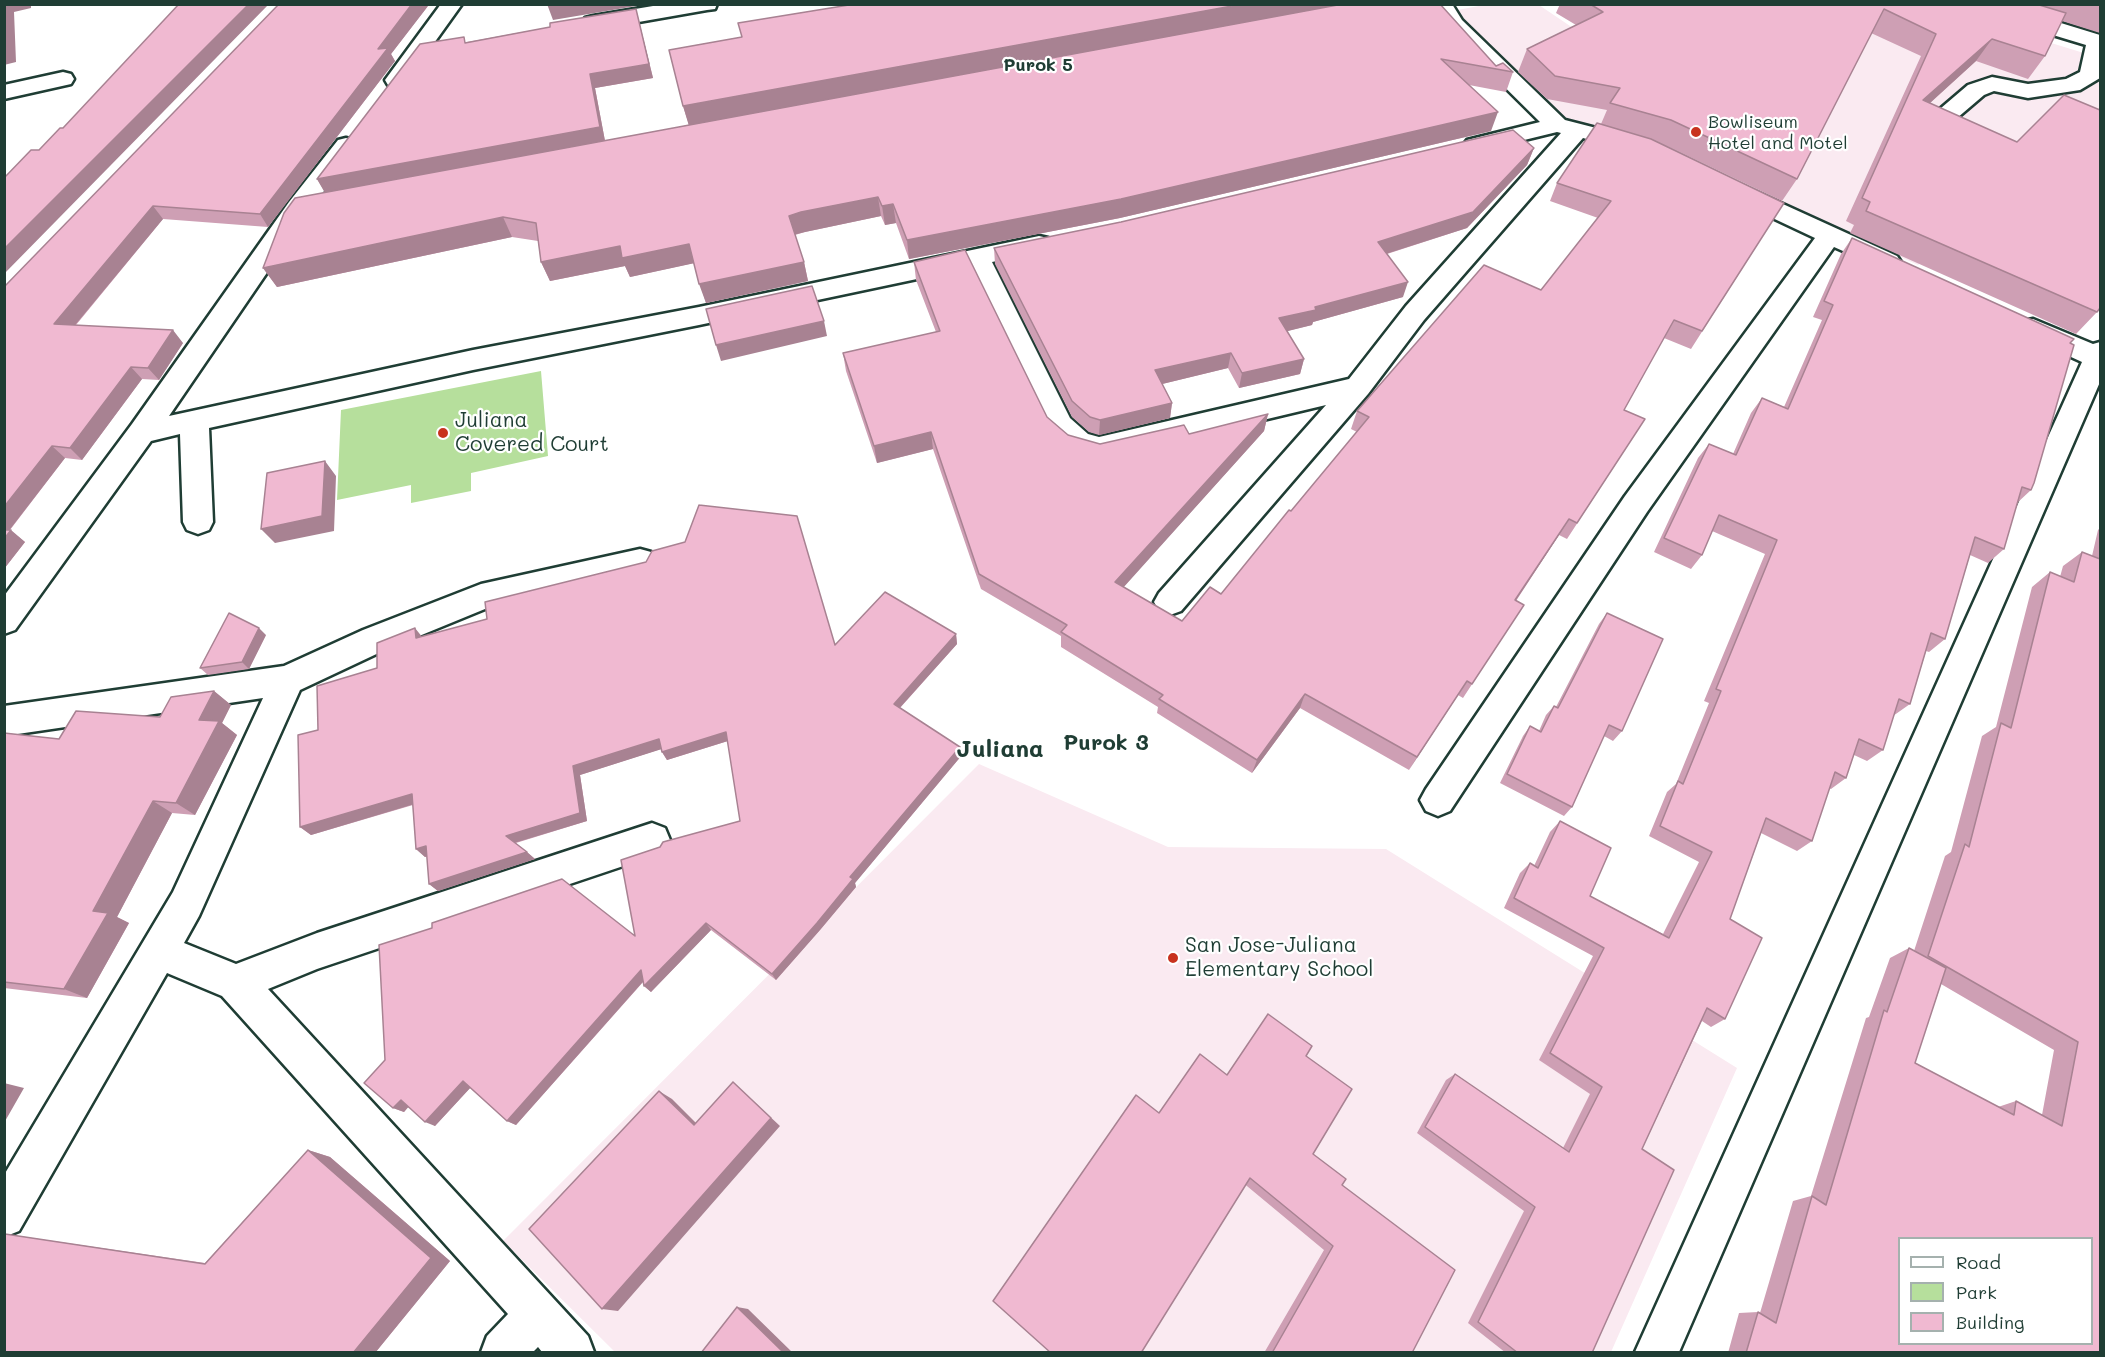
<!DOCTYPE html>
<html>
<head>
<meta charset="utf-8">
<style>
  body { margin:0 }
  #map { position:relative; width:2105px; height:1357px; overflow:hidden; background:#fff; font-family:Mali,sans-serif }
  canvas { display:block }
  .frame { position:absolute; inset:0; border:6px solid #1f3d34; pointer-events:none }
  .legend { position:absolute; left:1898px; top:1237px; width:195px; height:108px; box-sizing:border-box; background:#fff; border:2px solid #a5b1ae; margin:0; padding:8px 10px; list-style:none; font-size:18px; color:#1f3d34 }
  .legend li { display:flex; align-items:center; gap:12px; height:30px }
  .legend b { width:30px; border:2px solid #a5b1ae }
</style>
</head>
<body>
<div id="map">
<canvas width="2105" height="1357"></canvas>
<div class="frame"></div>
<ul class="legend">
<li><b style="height:8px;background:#fff"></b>Road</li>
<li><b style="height:16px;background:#b6df9c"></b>Park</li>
<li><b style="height:16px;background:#f0b9d1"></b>Building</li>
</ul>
</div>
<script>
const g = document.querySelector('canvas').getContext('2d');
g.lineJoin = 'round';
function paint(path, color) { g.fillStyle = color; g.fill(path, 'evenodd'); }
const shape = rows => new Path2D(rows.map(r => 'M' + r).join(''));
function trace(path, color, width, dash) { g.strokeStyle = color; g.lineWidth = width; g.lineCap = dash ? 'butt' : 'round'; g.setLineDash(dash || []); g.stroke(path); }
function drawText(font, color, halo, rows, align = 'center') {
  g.font = font + ' Mali,sans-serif'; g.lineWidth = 4.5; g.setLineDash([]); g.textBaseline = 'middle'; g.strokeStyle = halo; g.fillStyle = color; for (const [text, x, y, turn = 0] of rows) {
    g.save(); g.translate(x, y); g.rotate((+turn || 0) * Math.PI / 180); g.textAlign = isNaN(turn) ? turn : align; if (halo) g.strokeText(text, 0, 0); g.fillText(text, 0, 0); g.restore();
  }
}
paint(shape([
  [1484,5,1539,5,1579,32,1928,5,2100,58,2100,200,1969,217,1918,265,1652,143,1557,120,1452,11],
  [979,764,1168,847,1386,849,1737,1068,1611,1352,615,1352,503,1241]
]), '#faeaf1');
paint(shape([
  [541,371,548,456,471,473,471,491,411,503,411,485,337,500,341,410]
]), '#b6df9c');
const minor = shape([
  [441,4,462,4,404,85,396,87,388,85,385,80,441,4],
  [665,4,717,4,715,9,707,10,593,30,585,28,582,23,585,18,593,16,665,4],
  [1431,4,1452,4,1462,20,1565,120,1643,140,1647,145,1643,150,1635,152,1583,138,1424,320,1368,394,1181,611,1170,615,1159,611,1154,602,1159,593,1326,405,1099,459,1068,450,1049,433,1045,425,969,268,699,325,473,370,209,428,213,522,209,530,198,534,187,530,183,522,180,434,151,441,15,630,4,634,4,596,132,424,289,202,338,140,346,138,354,140,358,145,307,214,169,416,473,350,699,307,1039,236,1048,238,1052,244,1048,250,992,262,1070,418,1088,434,1099,437,1349,379,1406,306,1561,133,1557,132,1475,152,1467,150,1463,145,1467,140,1540,122,1446,29,1431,4],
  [1965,4,1999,4,2100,35,2100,78,2080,90,2028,98,1994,91,1984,95,1943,130,1935,132,1927,130,1923,125,1927,120,1968,85,1992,77,2028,84,2066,79,2080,72,2086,45,1967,9,1965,4],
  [63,72,71,74,74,79,71,84,4,99,4,85,63,72],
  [1739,184,1897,256,1901,262,1897,268,1888,271,1834,247,1647,512,1450,811,1438,816,1426,811,1420,800,1426,789,1625,496,1815,238,1730,198,1727,192,1730,186,1739,184],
  [2033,319,2093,344,2100,342,2100,382,1679,1352,1635,1352,2082,362,2023,335,2020,328,2023,321,2033,319],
  [640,549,651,552,655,561,651,570,485,609,385,650,300,690,199,916,184,943,236,964,317,933,652,823,665,828,670,840,665,852,317,969,268,989,588,1336,594,1352,542,1352,538,1347,533,1352,481,1352,487,1336,508,1314,222,996,167,973,19,1231,4,1237,4,1175,173,892,263,698,4,736,4,706,284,666,363,630,481,584,640,549]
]);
trace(minor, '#1f3d34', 5);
paint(minor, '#fff');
paint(shape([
  [1440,4,1496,66,1513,72,1506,92,1469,85,1491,131,1120,218,909,259,896,223,885,225,881,216,805,232,795,235,804,262,808,281,706,303,694,263,630,277,625,266,550,281,541,262,538,241,512,237,277,287,263,268,325,192,317,179,467,42,550,27,636,9,653,78,595,88,605,141,689,125,683,106],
  [1560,4,2100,4,2100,33,2062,21,2045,56,2028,79,1976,61,1930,103,2097,312,2076,334,1850,233,1854,225,1846,221,1921,56,1871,33,1797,179,1782,201,1663,144,1784,203,1691,349,1664,338,1624,410,1645,419,1634,436,1567,539,1559,535,1516,601,1524,605,1463,698,1458,695,1409,770,1300,708,1252,773,1157,713,1158,707,1061,647,1061,636,981,589,933,449,877,463,846,371,843,353,936,332,916,280,914,262,1047,417,1068,435,1100,444,1189,434,1268,414,1264,431,1123,587,1182,621,1221,594,1291,511,1357,432,1351,429,1357,411,1541,290,1598,218,1550,201,1557,183,1601,124,1607,110,1547,99,1518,72,1527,49,1576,25,1556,13],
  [428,6,391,54,395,61,268,227,163,219,76,325,183,343,159,380,142,379,82,460,65,458,10,530,25,542,4,569,4,287],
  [1534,148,1527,165,1467,228,1387,254,1403,297,1313,322,1312,325,1287,331,1304,359,1300,374,1239,388,1228,368,1162,384,1172,403,1170,418,1099,435,1089,432,1072,417,995,264,994,248],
  [1852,238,2070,343,2031,490,2017,503,2004,549,1988,563,1970,555,1945,639,1929,652,1926,651,1910,704,1893,716,1883,750,1867,761,1854,755,1846,778,1831,789,1829,788,1812,841,1797,851,1761,833,1730,919,1725,1019,1711,1027,1702,1021,1642,1149,1592,1353,1506,1353,1468,1323,1524,1211,1417,1133,1446,1080,1455,1074,1563,1148,1590,1094,1539,1060,1593,956,1504,908,1520,873,1530,863,1534,866,1550,832,1560,821,1590,896,1663,934,1699,862,1649,836,1667,792,1676,784,1709,703,1704,701,1765,554,1712,531,1702,555,1691,569,1654,552,1698,458,1709,444,1733,454,1751,413,1762,398,1784,407,1822,320,1813,317,1841,254],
  [2100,528,2100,1353,1728,1353,1739,1313,1758,1312,1760,1313,1793,1201,1811,1196,1866,1018,1869,1017,1890,958,1909,948,1914,951,1945,856,1951,852,1982,736,1996,727,2032,587,2050,572,2060,577,2063,566,2082,552,2092,556,2098,530],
  [1941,984,2054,1050,2042,1115,2016,1101,1998,1107,1915,1063],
  [1607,613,1622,731,1613,741,1604,736,1572,807,1564,816,1500,783,1523,736,1530,726,1539,731,1546,715,1554,706,1556,707,1599,624],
  [956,634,957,644,900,708,962,755,855,883,856,887,820,930,776,980,711,930,651,992,644,986,644,981,516,1125,507,1121,470,1088,435,1126,408,1107,404,1112,393,1108,635,936,740,821,728,741,667,760,662,752,661,749,580,775,587,821,516,843,535,859,438,891,429,884,427,856,425,857,416,849,413,805,311,835,300,827,318,730,423,637,835,645],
  [266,635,249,669,208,675,200,668],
  [214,691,231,705,222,723,237,735,195,815,172,813,117,917,129,923,87,998,4,988,4,733,59,739,160,717],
  [1306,1056,1313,1154,1342,1185,1412,1353,1264,1353,1324,1250,1159,1113,1227,1075],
  [308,1150,330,1157,450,1261,375,1353,5,1234,205,1263]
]), '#ce9fb4');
paint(shape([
  [4,4,31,4,31,8,14,12,16,62,4,65],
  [249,4,269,4,4,274,4,249],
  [412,4,427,4,428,6,391,54,395,61,268,227,260,214,378,49],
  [547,4,635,4,636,6,553,20],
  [1243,4,1346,4,689,126,683,106],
  [636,9,653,78,595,88,605,141,325,193,317,179,590,74],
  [1992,39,1976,61,1908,123,1923,100],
  [1498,112,1491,131,1120,218,909,259,907,240],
  [1534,148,1527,165,1467,228,1373,258,1378,242],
  [878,197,881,216,805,232,793,235,789,216,801,212],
  [893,204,896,223,885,225,882,206],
  [153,206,163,219,66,336,54,324],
  [503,217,512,237,277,287,263,268],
  [689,244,695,263,630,277,625,266,550,281,541,262,620,246],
  [804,262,808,281,706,303,699,284],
  [1408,282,1403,297,1313,322,1312,325,1276,334,1279,318,1315,307],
  [824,321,827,336,721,361,716,345],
  [173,330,183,343,159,380,148,368],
  [1231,353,1228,368,1154,386,1155,370],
  [1304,359,1300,374,1239,388,1242,373],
  [131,367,142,379,82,460,70,448],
  [1172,403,1170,418,1099,435,1100,420],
  [1268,414,1264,431,1114,598,1115,582],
  [931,432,933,449,877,463,874,446],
  [52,446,65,458,4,537,4,507],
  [325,461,336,476,334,531,275,543,261,529],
  [1569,519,1559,535,1506,615,1515,600],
  [11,530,25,542,4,569,4,539],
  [259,628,266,635,249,669,242,662],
  [415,628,423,638,416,638],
  [956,634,957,644,896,712,894,704],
  [1467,681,1458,695,1409,770,1417,757],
  [214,691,231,705,222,723,237,735,195,815,176,803,199,720],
  [1305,694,1300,708,1252,773,1257,760],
  [726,732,731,740,667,760,662,752],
  [659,739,665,748,580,775,587,821,514,843,506,836,573,766],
  [960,747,962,755,855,883,856,887,820,930,776,980,772,974,850,877],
  [412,794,421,802,311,835,300,827],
  [153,801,172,813,117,917,129,923,87,998,64,989,93,911],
  [426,846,435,854,425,857,416,849],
  [527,852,535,859,438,891,429,884],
  [706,923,711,930,651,992,644,986],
  [641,970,648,976,516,1125,507,1121],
  [463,1081,472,1086,435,1126,425,1122],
  [733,1082,780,1126,618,1311,602,1309],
  [4,1083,24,1088,4,1123],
  [659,1091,672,1099,706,1133,694,1125],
  [401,1100,411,1104,404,1112,393,1108],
  [308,1150,330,1157,450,1261,375,1353,353,1353],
  [737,1307,748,1309,793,1353,784,1353]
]), '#a88292');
const building = shape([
  [179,4,249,4,4,249,4,178,31,150,39,150,60,128,63,128,179,4],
  [279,4,412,4,378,49,388,48,260,214,153,206,54,324,173,330,148,368,131,367,70,448,52,446,4,507,4,287,279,4],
  [855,4,1243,4,683,106,669,50,742,37,738,23,855,4],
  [1343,4,1440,4,1496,66,1503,63,1513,72,1441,59,1498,112,1121,199,907,240,893,204,882,206,878,197,801,212,789,216,804,262,699,284,689,244,622,258,620,246,541,262,536,223,503,217,263,268,284,213,295,198,1343,4],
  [1590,4,2036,4,2066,13,2045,56,1992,39,1923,100,2017,142,2064,95,2100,110,2100,308,2097,312,1866,211,1870,202,1862,198,1936,34,1884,9,1797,179,1671,120,1610,103,1620,88,1555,76,1527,49,1603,12,1590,4],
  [636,9,649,64,590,74,600,127,317,179,420,44,464,37,465,43,550,27,550,23,636,9],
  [1597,123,1651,139,1784,203,1702,331,1674,320,1624,410,1645,419,1577,523,1569,519,1515,600,1524,605,1472,684,1467,681,1417,757,1305,694,1257,760,1159,699,1163,695,1061,632,1067,625,979,574,931,432,874,446,843,353,940,331,914,262,965,250,1047,417,1068,435,1100,444,1184,425,1189,434,1268,414,1115,582,1182,621,1210,587,1221,594,1289,510,1291,511,1369,417,1357,411,1484,265,1541,290,1611,201,1557,183,1597,123],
  [1513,130,1534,148,1473,212,1378,242,1408,282,1315,307,1316,310,1279,318,1304,359,1242,373,1231,353,1155,370,1172,403,1100,420,1090,417,1072,401,994,248,1121,222,1513,130],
  [1852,238,2074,339,2070,343,2074,345,2034,483,2031,490,2022,487,2004,549,1975,537,1945,639,1931,633,1910,704,1899,699,1883,750,1859,739,1846,778,1835,772,1812,841,1766,818,1730,919,1762,938,1725,1019,1707,1008,1642,1149,1674,1170,1592,1353,1518,1353,1478,1322,1535,1207,1425,1127,1455,1074,1569,1152,1602,1087,1550,1053,1604,948,1514,898,1530,863,1538,868,1560,821,1611,848,1590,896,1669,938,1712,852,1660,826,1678,781,1683,784,1721,691,1716,689,1777,540,1719,515,1702,555,1664,538,1709,444,1736,455,1762,398,1788,409,1833,305,1824,301,1852,238],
  [812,286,824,321,716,345,706,309,812,286],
  [325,461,322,516,261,529,267,473,325,461],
  [699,505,797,516,835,645,885,592,956,634,894,704,960,747,850,877,853,879,817,923,772,974,706,923,644,986,641,970,507,1121,463,1081,425,1122,401,1100,393,1108,364,1083,385,1060,379,945,432,928,432,923,562,879,635,936,621,860,660,847,663,842,740,821,726,732,662,752,659,739,573,766,580,813,506,836,527,852,429,884,426,846,416,849,412,794,300,827,298,735,318,730,317,686,377,668,377,643,415,628,416,638,487,619,485,602,646,562,652,551,685,542,699,505],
  [4,530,11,530,4,539,4,530],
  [2082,552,2100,559,2100,1353,1746,1353,1758,1312,1776,1323,1812,1196,1826,1205,1884,1010,1887,1012,1909,948,1946,968,1915,1063,2014,1115,2016,1101,2062,1126,2078,1042,1928,956,1965,844,1969,847,2001,723,2011,728,2050,572,2074,582,2082,552],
  [1899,1239,2091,1239,2091,1344,1899,1344,1899,1239],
  [229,613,259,628,242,662,200,668,229,613],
  [1607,613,1663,639,1622,731,1609,725,1572,807,1507,774,1530,726,1541,732,1554,706,1558,708,1607,613],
  [214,691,199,720,219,721,176,803,153,801,93,911,108,913,64,989,4,982,4,733,59,739,76,711,160,717,171,697,214,691],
  [1268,1014,1312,1046,1306,1056,1352,1089,1313,1154,1346,1179,1342,1185,1455,1270,1412,1353,1272,1353,1333,1246,1250,1178,1141,1353,1051,1353,993,1301,1136,1095,1159,1113,1200,1054,1227,1075,1268,1014],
  [733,1082,771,1118,602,1309,529,1229,659,1091,694,1125,733,1082],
  [308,1150,431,1258,353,1353,4,1353,5,1234,205,1264,308,1150],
  [737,1307,784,1353,701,1353,737,1307]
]);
paint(building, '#f0b9d1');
trace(building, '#a88292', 1.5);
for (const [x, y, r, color] of [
  [1696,132,6,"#c8321e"],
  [443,433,6,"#c8321e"],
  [1173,958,6,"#c8321e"]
]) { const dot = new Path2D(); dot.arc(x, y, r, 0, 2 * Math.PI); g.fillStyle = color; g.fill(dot); trace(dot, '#fff', 2); }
drawText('bold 18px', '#1f3d34', '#fff', [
  ["Purok 5",1038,65]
]);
drawText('18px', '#1f3d34', '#fff', [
  ["Bowliseum",1708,122],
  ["Hotel and Motel",1708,143]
], 'left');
drawText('21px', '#1f3d34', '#fff', [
  ["Juliana",455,421],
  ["Covered Court",455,445],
  ["San Jose-Juliana",1185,946],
  ["Elementary School",1185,970]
], 'left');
drawText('bold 22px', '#1f3d34', '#fff', [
  ["Purok 3",1106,743]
]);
drawText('bold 24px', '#1f3d34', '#fff', [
  ["Juliana",1000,750]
]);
</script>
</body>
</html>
